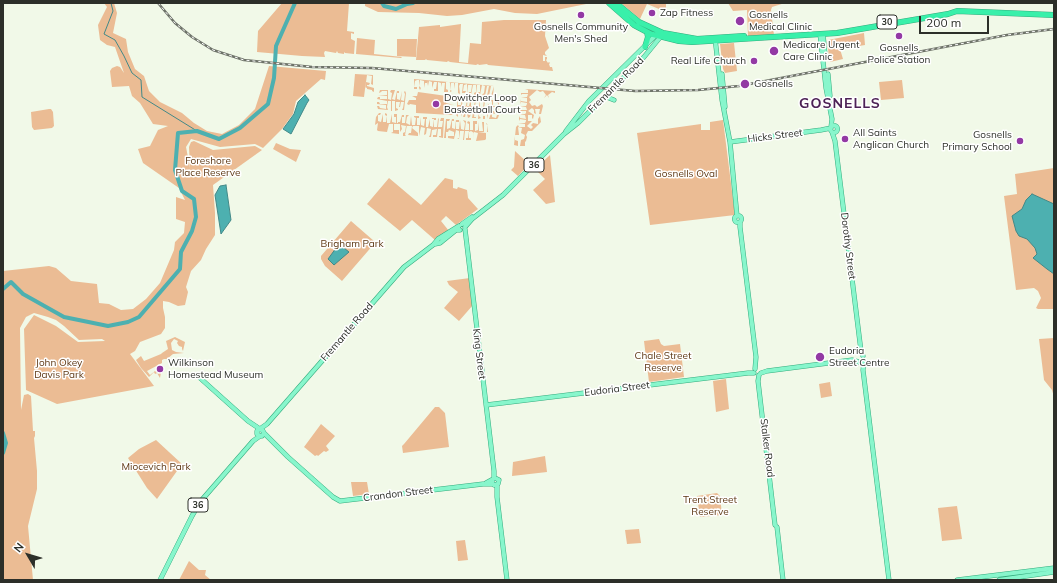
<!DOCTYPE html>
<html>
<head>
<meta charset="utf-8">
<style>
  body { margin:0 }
  #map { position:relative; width:1057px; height:583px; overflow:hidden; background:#f1f9e8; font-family:Mulish,sans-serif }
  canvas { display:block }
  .frame { position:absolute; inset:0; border:4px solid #2c2f29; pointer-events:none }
  .north { position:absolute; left:8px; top:535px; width:40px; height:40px; -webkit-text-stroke:3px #fff; paint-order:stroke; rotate:308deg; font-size:11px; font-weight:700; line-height:16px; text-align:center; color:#2c2f29 }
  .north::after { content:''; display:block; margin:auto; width:14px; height:18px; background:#2c2f29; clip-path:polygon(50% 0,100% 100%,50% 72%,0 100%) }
  .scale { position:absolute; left:919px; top:16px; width:70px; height:18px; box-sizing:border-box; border:2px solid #2c2f29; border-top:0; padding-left:5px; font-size:12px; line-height:14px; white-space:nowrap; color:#2c2f29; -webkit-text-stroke:3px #fff; paint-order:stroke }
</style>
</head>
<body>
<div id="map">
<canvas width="1057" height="583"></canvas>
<div class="frame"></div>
<div class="north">N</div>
<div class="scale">200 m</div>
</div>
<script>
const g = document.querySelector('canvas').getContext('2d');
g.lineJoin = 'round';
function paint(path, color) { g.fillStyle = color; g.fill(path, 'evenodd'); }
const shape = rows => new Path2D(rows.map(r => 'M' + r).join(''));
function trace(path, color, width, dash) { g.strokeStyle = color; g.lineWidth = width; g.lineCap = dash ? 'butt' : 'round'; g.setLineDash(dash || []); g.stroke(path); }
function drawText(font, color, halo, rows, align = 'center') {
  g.font = font + ' Mulish,sans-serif'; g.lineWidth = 3; g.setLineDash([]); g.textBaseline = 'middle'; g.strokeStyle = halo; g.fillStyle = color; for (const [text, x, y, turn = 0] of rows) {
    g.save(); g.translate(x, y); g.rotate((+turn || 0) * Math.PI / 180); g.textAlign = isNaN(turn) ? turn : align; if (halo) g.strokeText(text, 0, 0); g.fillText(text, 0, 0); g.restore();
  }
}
paint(shape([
  [104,3,114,3,117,13,113,33,126,39,128,52,135,69,144,76,149,91,160,102,182,113,194,123,207,131,222,134,239,125,255,109,269,66,326,71,325,80,321,79,296,101,293,114,282,129,263,148,255,144,220,147,191,139,186,147,190,168,189,147,191,142,194,141,213,150,255,146,262,150,213,185,215,213,215,235,206,249,201,260,191,271,186,287,188,292,185,305,178,306,169,302,163,301,163,308,165,317,165,328,161,334,140,342,135,351,130,354,154,386,57,404,26,390,24,329,34,315,56,326,78,342,105,341,102,339,79,340,64,326,56,320,48,317,34,313,26,317,20,328,21,410,24,395,28,394,31,396,33,431,35,431,35,436,34,438,37,471,37,489,28,526,33,580,3,580,3,271,49,266,56,268,71,281,97,284,99,303,109,304,121,310,133,309,146,299,160,283,174,250,175,242,184,233,185,222,176,219,176,197,185,200,179,188,143,163,138,149,150,146,158,130,168,126,153,124,140,103,132,96,129,86,112,87,110,71,112,68,117,66,120,67,124,73,115,47,107,45,100,40,98,25,107,7],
  [282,3,349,3,347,31,354,32,354,34,351,33,351,39,355,41,354,54,345,53,344,52,344,54,338,53,337,51,336,53,325,51,324,53,325,57,302,56,257,52,258,31],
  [365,3,591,3,537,14,515,13,494,9,462,15,447,16,419,13,378,12,365,6],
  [621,3,666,3,666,9,659,9,647,4,640,19],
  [728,3,785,3,772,7,771,10,774,35,748,36,747,10,733,11],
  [504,20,546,20,545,36,549,48,545,52,545,54,547,56,543,55,543,61,545,61,545,57,547,57,547,59,546,60,548,63,549,62,550,63,549,64,550,67,552,67,553,71,488,65,487,64,479,65,478,64,476,65,450,62,448,61,447,62,427,60,426,59,425,60,416,60,419,27,440,25,440,27,461,24,459,62,468,63,470,43,481,44,482,22],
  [864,33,865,45,840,49,843,59,830,62,826,37,829,51,828,40],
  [357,38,375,40,374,54,402,57,401,58,356,54],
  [397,39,417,39,416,57,397,56],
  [734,43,737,71,725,73,723,69,720,44],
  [355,74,373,75,373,85,371,84,372,76,367,75,366,82,370,83,369,85,367,85,367,86,374,88,374,92,372,91,372,90,367,89,367,88,365,87,366,81,364,97,353,96],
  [414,79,494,86,493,96,491,96,494,86,491,86,489,96,487,96,489,86,487,86,485,96,482,95,484,93,485,86,482,85,480,95,478,95,478,92,480,92,480,85,477,85,476,95,474,95,474,93,476,92,476,85,473,85,471,95,469,94,469,92,471,92,472,85,468,85,467,94,467,84,464,85,463,91,466,91,465,93,462,93,463,84,460,84,459,86,460,94,458,93,458,83,455,83,455,89,454,83,451,83,450,90,452,91,450,92,450,82,446,82,446,89,448,90,448,92,444,92,445,83,442,83,441,87,441,83,438,82,438,91,434,91,434,89,436,89,437,82,434,82,432,88,432,82,429,81,428,86,427,81,427,83,425,83,424,88,424,81,420,80,419,86,421,88,420,90,419,88,419,80,417,80,415,81,414,87,417,87,417,89,414,89],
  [902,80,904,98,881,100,879,82],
  [525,89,555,91,555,93,552,92,548,95,549,98,547,95,544,98,546,95,543,91,540,92,537,90,529,97,531,100,529,102,532,106,535,105,537,107,542,104,543,106,541,114,539,114,540,109,535,109,536,114,534,113,534,110,532,108,528,111,534,115,533,119,532,118,532,115,528,115,528,121,532,121,527,126,531,129,533,127,531,125,533,123,538,124,538,119,540,116,541,122,532,131,528,131,526,135,527,137,526,141,525,142,525,146,520,146,521,140,524,139,525,135,521,133,522,128,518,127,519,135,515,135,515,140,518,141,518,146,514,145,516,127,518,125,519,127,525,127,525,124,518,123,525,123,526,121,526,120,520,119,519,121,519,116,520,118,526,119,525,115,519,114,525,114,526,113,526,111,521,111,519,112,520,108,521,110,527,110,526,107,520,106,526,106,527,104,527,103,521,102,520,104,521,99,521,101,527,102,527,98,521,97,527,97,528,94,522,94,521,95,521,93,528,93,528,90],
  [380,90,388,90,388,99,391,100,392,93,390,92,391,90,395,90,392,99,395,100,397,91,399,91,399,93,397,93,397,99,400,100,402,91,401,100,404,101,405,94,404,92,405,91,406,93,404,110,402,110,403,108,404,102,401,102,400,107,399,107,400,102,396,102,396,108,398,109,398,110,395,111,395,101,392,101,392,111,391,111,391,101,388,101,387,107,388,110,378,109,377,106,379,106,380,108,386,109,386,105,377,104,377,102,379,102,380,104,387,104,387,101,377,99,378,97,380,97,380,99,387,99,387,96,378,95,387,95,387,91,382,91,381,92,379,93],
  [418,92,454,97,454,98,447,97,447,99,455,100,446,100,446,103,454,105,446,104,446,106,454,108,446,108,446,110,453,112,446,111,445,114,453,114,452,115,416,113,416,105,410,104,409,105,407,104,409,100,416,100,416,98,412,96,417,96],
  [458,97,460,97,458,99,458,105,461,105,462,97,465,97,465,99,463,99,462,105,466,106,467,98,468,98,467,106,469,106,471,98,471,106,474,107,475,100,473,100,473,98,478,99,478,100,476,100,475,106,479,107,480,99,482,99,482,101,480,101,480,107,483,108,484,99,487,100,485,101,484,108,487,108,488,104,489,104,489,108,492,109,492,102,491,100,494,100,493,101,493,106,498,107,498,103,496,102,497,100,499,103,498,111,497,107,493,107,492,111,494,111,495,114,492,113,492,117,496,118,497,115,499,115,498,118,497,119,489,119,492,110,489,109,487,119,487,110,486,109,484,110,483,116,485,116,485,119,483,119,483,109,480,109,479,116,481,118,478,119,479,109,475,108,474,117,476,117,476,118,472,118,474,108,472,108,470,117,468,118,467,114,470,115,470,108,467,108,465,117,463,117,466,108,463,107,461,117,461,108,458,107,458,117,456,115],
  [49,109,51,109,53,112,54,126,52,128,34,130,32,127,31,112],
  [379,113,381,113,380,115,378,115,378,121,381,122,383,114,383,122,386,122,387,116,385,115,385,113,387,114,387,123,390,123,392,114,392,122,396,123,396,117,394,117,394,114,397,114,397,123,398,123,398,122,400,122,402,115,404,115,404,117,402,117,402,123,405,123,406,115,409,115,407,117,406,123,410,125,411,116,412,125,415,125,416,118,414,117,414,116,419,116,419,118,417,118,417,125,420,125,421,117,421,125,424,126,425,119,423,119,423,117,427,117,427,119,426,119,426,127,428,127,430,119,430,126,433,127,434,119,432,119,432,118,436,118,436,120,434,120,434,127,437,127,438,119,439,118,438,127,442,127,443,121,440,121,441,118,444,118,443,138,439,137,439,136,441,136,441,129,438,129,437,137,433,137,433,135,436,135,437,129,432,130,431,137,429,137,430,135,431,129,427,128,426,134,424,135,425,128,421,127,419,136,419,126,413,126,412,128,418,133,418,136,408,135,409,133,411,133,412,126,407,126,407,125,405,135,406,136,403,136,403,133,405,132,406,126,401,125,402,129,400,132,400,124,394,124,394,130,399,130,399,134,391,133,393,132,393,124,389,124,387,132,378,131,377,130,378,123,375,125,376,117],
  [446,119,450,119,449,121,447,121,447,129,450,128,452,119,454,119,454,121,452,121,452,128,455,129,456,120,459,120,459,122,456,122,456,129,459,129,460,120,461,129,464,130,465,123,463,120,466,121,465,130,469,130,469,124,467,123,468,121,470,122,470,130,473,130,473,121,477,121,477,124,475,124,475,131,478,130,479,122,479,131,483,131,482,122,484,122,484,132,487,132,488,125,486,124,486,123,488,125,488,132,478,132,486,133,486,139,485,140,476,141,478,133,474,132,473,139,474,133,471,131,469,132,469,138,471,138,471,140,466,140,466,138,468,138,469,131,465,131,464,140,463,140,464,131,460,131,459,139,457,139,459,138,459,131,456,130,454,139,448,138,448,136,454,136,454,132,449,130,448,132,446,132,446,138,444,138],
  [723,120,735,215,650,225,637,133,701,124,701,130,710,130,710,122],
  [276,143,290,149,301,150,296,162,273,149],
  [515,151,529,164,518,176,511,170,514,167],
  [550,155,555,202,546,204,533,190,545,179,535,169],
  [1054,168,1054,309,1038,309,1036,308,1041,298,1038,291,1034,288,1016,290,1004,196,1017,194,1015,174],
  [389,178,421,205,445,178,453,180,453,188,457,189,458,187,467,190,468,198,478,209,456,225,446,216,441,221,449,231,435,240,412,220,400,231,367,204],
  [351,221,374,241,374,244,342,281,325,266,321,259,321,256],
  [470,278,473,305,459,321,444,308,458,292,449,285,447,281],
  [175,337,185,342,183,351,182,349,182,347,179,346,177,343,178,341,174,339,171,343,172,350,176,352,184,353,173,354,167,359,164,359,162,360,162,363,147,371,150,375,155,371,158,374,161,372,160,378,157,373,155,374,154,372,149,377,141,368,136,360,141,356,144,361,161,354,162,353,168,349,166,341],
  [1054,338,1054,397,1052,390,1044,380,1039,339],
  [659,339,661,344,664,346,680,344,684,377,649,382,644,341],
  [726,379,729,409,716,412,713,381],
  [830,382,832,396,821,398,819,384],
  [435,407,439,407,445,413,449,447,403,453,402,446,404,444],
  [321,424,335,436,326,446,329,450,326,452,324,451,318,456,317,455,315,456,304,447],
  [156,440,182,464,157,499,147,488,128,458,139,449],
  [545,456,547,472,512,476,513,462],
  [351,482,367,482,369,494,353,496],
  [717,493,720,496,722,515,700,517,697,496],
  [957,506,962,539,942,541,938,508],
  [639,529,641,543,627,544,625,530],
  [465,540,468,560,458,561,456,541],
  [189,561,199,570,206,570,205,575,211,580,179,580]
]), '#ebbc94');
const water = shape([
  [305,95,309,100,307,103,291,134,283,129,294,114,298,102,305,95],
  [226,185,231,220,221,234,215,195,220,186,226,185],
  [1032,194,1054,204,1054,274,1047,269,1033,258,1037,254,1035,248,1027,239,1019,236,1016,231,1012,216,1022,209,1026,200,1032,194],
  [339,244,349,252,334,265,328,259,339,244]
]);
paint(water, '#4db0b0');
trace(water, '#438988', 1);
trace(shape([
  [111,3,113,11,104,34,115,40,124,56,132,73,141,80,142,97,197,131]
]), '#438988', 1);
trace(shape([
  [382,3,384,6,396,9,407,4,413,3],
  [3,289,11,282,23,294,64,317,108,326,128,322,139,317,180,269,181,252,192,231,196,217,194,199,182,191,175,170,178,133,197,131,219,139,240,128,268,104,274,78,276,46,295,3],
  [3,433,6,443,3,453]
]), '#4db0b0', 4);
const major = shape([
  [820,34,826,88,832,119,831,127],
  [823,34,825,54],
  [715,38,722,100,730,142,737,216],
  [722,74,725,107],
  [828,74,830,96],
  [608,92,609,98,614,100],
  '830.5 129a3.5 3.5 0 1 1 7 0a3.5 3.5 0 1 1-7 0Z',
  [566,131,589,101,657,34],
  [832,132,835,141,861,351,863,356],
  [730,142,821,130,831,128],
  '734.5 219a3.5 3.5 0 1 1 7 0a3.5 3.5 0 1 1-7 0Z',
  [740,222,740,227,756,357,755,369],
  [462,224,472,217],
  [465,227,472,219,503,195,564,134,578,123,644,57,662,35],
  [465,229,494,471,494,478],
  [435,244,440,243,456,230,460,230],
  [864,362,863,370,889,580],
  [761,373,767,371,852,360,859,362],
  [759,375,758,381,775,525],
  [200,378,248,421,260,429],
  [486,405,748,373,754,373],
  [260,429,263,431,264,433,262,436,260,436,257,434,257,431,267,424,404,267,433,245,438,239,459,226],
  [264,433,288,457,333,497,340,501,483,484,493,484],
  [486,483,495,478,499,480,498,484,494,485,492,483,492,480],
  [497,485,497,497,507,580],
  [777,527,783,580],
  [160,580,192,516,200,502,253,441,260,436],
  [957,580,1054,568],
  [999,580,1054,572]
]);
const highway = shape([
  [609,3,634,25,651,34,679,41,692,42,837,33,948,14,957,11,1054,15],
  [616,3,639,22,663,33,697,39,744,36],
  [645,47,648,37,647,32]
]);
trace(major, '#34ac7d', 5);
trace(highway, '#34ac7d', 6);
trace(major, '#88f6cc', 4);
trace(highway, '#39f0aa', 5);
const rail = shape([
  [158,3,175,23,192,37,213,50,244,60,312,67,372,68,407,71,635,91,698,90,739,86,1007,35,1054,29]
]);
trace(rail, '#6e7369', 2.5);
trace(rail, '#fff', 1, [3]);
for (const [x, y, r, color] of [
  [652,13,4,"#9339a4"],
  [581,15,4,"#9339a4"],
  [740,21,5,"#9339a4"],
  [899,36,4,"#9339a4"],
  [774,51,5,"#9339a4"],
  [754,61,4,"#9339a4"],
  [745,84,5,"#9339a4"],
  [436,104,4,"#9339a4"],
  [845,139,4,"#9339a4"],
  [1020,141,4,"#9339a4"],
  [820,357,5,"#9339a4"],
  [160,369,4,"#9339a4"]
]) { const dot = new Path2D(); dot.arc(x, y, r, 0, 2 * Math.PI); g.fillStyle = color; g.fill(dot); trace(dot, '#fff', 1.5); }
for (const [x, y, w] of [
  [887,22,20],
  [534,165,20],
  [198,505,20]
]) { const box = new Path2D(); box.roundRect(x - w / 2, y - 7, w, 14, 3); g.fillStyle = '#fff'; g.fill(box); trace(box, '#2c2f29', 1); }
drawText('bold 9px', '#2c2f29', null, [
  ["30",887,22],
  ["36",534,165],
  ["36",198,505]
]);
drawText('10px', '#2c2f29', '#fff', [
  ["Zap Fitness",660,13],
  ["Gosnells",749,15],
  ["Medical Clinic",749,27],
  ["Gosnells Community",581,27,"center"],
  ["Men's Shed",581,39,"center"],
  ["Medicare Urgent",783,45],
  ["Care Clinic",783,57],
  ["Gosnells",899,48,"center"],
  ["Police Station",899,60,"center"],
  ["Real Life Church",746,61,"right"],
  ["Gosnells",754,84],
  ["Dowitcher Loop",444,98],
  ["Basketball Court",444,110],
  ["All Saints",853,133],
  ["Anglican Church",853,145],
  ["Gosnells",1012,135,"right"],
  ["Primary School",1012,147,"right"],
  ["Eudoria",829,351],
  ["Street Centre",829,363],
  ["Wilkinson",168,363],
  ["Homestead Museum",168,375]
], 'left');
drawText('10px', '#2c2f29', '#fff', [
  ["Fremantle Road",616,85,-45],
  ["Hicks Street",775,136,-7],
  ["Dorothy Street",848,246,83],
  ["Fremantle Road",347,332,-49],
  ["King Street",479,354,83],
  ["Eudoria Street",617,389,-7],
  ["Stalker Road",767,448,83],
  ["Crandon Street",398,494,-7]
]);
drawText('10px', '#5d3713', '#fff', [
  ["Foreshore",208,161],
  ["Place Reserve",208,173],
  ["Gosnells Oval",686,174],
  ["Brigham Park",352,244],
  ["Chale Street",663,356],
  ["Reserve",663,368],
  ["John Okey",59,363],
  ["Davis Park",59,375],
  ["Miocevich Park",156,467],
  ["Trent Street",710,500],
  ["Reserve",710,512]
]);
g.letterSpacing = '1px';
drawText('bold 14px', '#4d2256', '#fff', [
  ["GOSNELLS",840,104]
]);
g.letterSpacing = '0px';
</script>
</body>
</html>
